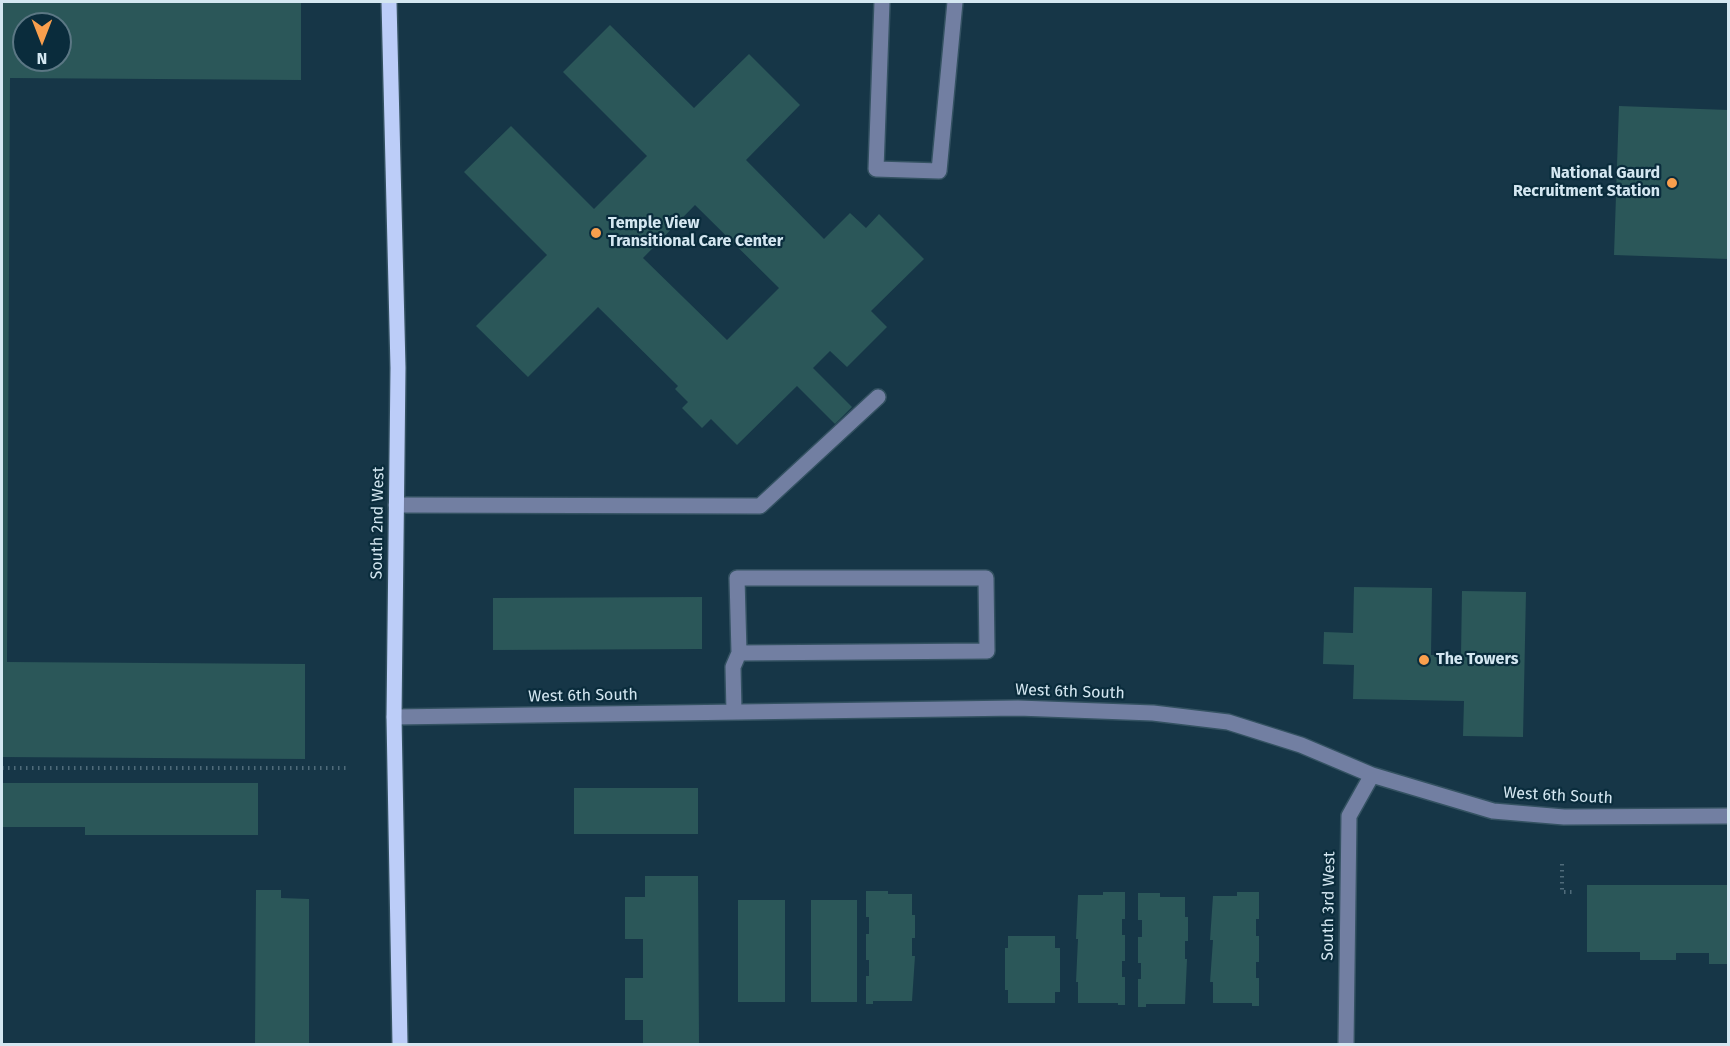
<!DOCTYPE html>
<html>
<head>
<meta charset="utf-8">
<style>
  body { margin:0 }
  #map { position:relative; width:1730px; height:1046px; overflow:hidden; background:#163647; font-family:"Fira Sans",sans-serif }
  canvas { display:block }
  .frame { position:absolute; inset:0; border:3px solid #d4e7f1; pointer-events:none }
  .north { position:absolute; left:12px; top:12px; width:60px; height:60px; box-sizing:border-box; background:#0a2c3c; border:2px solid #5b7784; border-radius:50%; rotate:180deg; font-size:16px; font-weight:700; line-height:24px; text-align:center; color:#d4e7f1 }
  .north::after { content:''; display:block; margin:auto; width:21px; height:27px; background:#f99f4d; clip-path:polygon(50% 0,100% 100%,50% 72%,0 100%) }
</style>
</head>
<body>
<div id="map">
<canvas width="1730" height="1046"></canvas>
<div class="frame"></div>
<div class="north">N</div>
</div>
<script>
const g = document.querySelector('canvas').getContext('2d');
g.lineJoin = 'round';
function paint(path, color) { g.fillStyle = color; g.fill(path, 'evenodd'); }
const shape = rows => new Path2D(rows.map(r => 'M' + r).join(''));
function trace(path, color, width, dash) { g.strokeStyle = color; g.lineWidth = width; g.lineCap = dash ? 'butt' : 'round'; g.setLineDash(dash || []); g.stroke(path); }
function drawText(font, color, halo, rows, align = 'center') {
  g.font = font + ' "Fira Sans",sans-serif'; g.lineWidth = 4.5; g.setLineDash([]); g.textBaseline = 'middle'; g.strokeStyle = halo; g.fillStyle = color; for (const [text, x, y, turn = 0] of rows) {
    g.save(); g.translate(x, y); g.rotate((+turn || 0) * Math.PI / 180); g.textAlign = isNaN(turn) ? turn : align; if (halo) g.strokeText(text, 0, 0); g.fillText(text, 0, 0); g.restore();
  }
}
paint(shape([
  [2,2,301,2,301,80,10,78,7,662,305,664,305,759,2,757],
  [24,24,60,24,60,60,24,60],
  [610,25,694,108,749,54,800,105,746,160,824,239,850,213,866,228,879,214,924,259,871,311,887,327,847,367,830,351,813,368,852,407,835,424,797,386,737,445,711,419,702,428,682,408,688,402,675,389,678,386,598,307,528,377,476,326,547,255,464,172,511,126,594,209,647,156,563,72],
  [695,205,779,288,727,340,643,258],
  [1619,106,1728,110,1728,259,1614,255],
  [1354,587,1432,588,1431,655,1461,656,1462,591,1526,592,1523,737,1463,736,1464,701,1353,699,1354,665,1323,664,1324,632,1353,633],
  [702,597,702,649,493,650,493,598],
  [2,783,258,783,258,835,85,835,85,827,2,827],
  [574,788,698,788,698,834,574,834],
  [645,876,698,876,699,1044,643,1044,643,1020,625,1020,625,978,643,978,643,939,625,939,625,897,645,897],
  [1587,885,1728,885,1728,964,1709,964,1709,953,1676,953,1676,960,1640,960,1640,952,1587,952],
  [256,890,281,890,281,898,309,899,309,1044,255,1044],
  [866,891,888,891,888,894,912,894,912,915,915,915,915,938,912,938,912,956,915,956,912,1001,873,1001,873,1004,866,1004,866,976,869,976,869,960,866,960,866,934,869,934,869,917,866,917],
  [1103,892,1125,892,1125,919,1122,919,1122,935,1125,935,1125,961,1122,961,1122,977,1125,977,1125,1005,1118,1005,1118,1003,1078,1003,1078,982,1076,982,1078,939,1076,939,1078,895,1103,895],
  [1237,892,1259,892,1259,919,1256,919,1256,936,1259,936,1259,962,1256,962,1256,978,1259,978,1259,1006,1252,1006,1252,1003,1213,1003,1213,982,1210,982,1213,940,1210,940,1213,896,1237,896],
  [1138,893,1160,893,1160,897,1185,897,1185,917,1188,917,1188,941,1185,941,1185,959,1187,959,1185,1004,1146,1004,1146,1007,1138,1007,1138,979,1141,979,1141,963,1138,963,1138,937,1142,937,1142,920,1138,920],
  [738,900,785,900,785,1002,738,1002],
  [811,900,857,900,857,1002,811,1002],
  [1008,936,1055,936,1055,948,1060,948,1060,992,1055,992,1055,1003,1008,1003,1008,990,1005,990,1005,948,1008,948]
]), '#2b5759');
const minor = shape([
  [882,2,876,169,939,171,955,2],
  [396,505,760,506,878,397],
  [734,712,733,667,739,653,737,578,986,578,987,651,739,653],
  [394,717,1018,708,1153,713,1228,722,1301,745,1372,775,1493,811,1564,817,1728,816],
  [1346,1044,1349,816,1372,775]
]);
const major = shape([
  [389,2,398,368,394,717,400,1044]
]);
trace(minor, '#345262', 18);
trace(major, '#345262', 18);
trace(shape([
  [2,768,346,768],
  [1562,864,1562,892,1572,892]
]), '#4f6b7a', 4, [1.5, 4.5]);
trace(minor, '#727fa2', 15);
trace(major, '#bccdf8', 15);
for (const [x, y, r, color] of [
  [1672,183,6,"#f99f4d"],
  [596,233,6,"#f99f4d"],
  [1424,660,6,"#f99f4d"]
]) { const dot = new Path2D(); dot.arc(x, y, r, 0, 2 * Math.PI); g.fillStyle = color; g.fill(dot); trace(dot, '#0a2c3c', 2); }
drawText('bold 16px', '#d4e7f1', '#0a2c3c', [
  ["National Gaurd",1660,174,"right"],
  ["Recruitment Station",1660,192,"right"],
  ["Temple View",608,224],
  ["Transitional Care Center",608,242],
  ["The Towers",1436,660]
], 'left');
drawText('16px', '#d4e7f1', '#0a2c3c', [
  ["South 2nd West",378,523,-89],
  ["West 6th South",1070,692,2],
  ["West 6th South",583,696,-1],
  ["West 6th South",1558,796,3],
  ["South 3rd West",1329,906,-89]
]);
</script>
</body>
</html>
